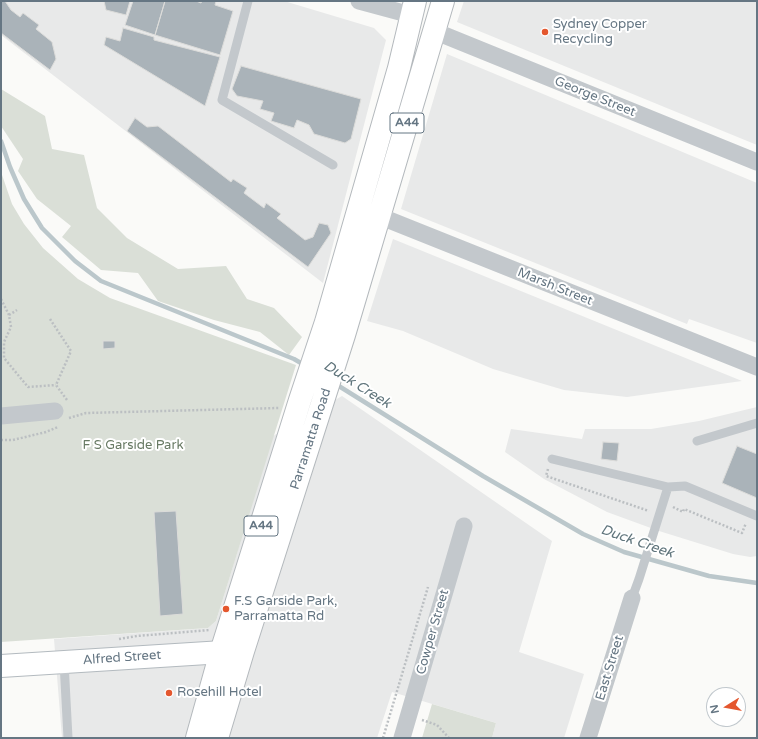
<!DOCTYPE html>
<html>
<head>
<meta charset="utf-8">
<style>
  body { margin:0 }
  #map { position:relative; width:758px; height:739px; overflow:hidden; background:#fafaf8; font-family:"Varela Round",sans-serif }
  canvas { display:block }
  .frame { position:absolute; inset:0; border:2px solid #657683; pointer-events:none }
  .north { position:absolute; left:706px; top:687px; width:40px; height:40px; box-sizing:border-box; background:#fff; border:1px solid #c1c8cd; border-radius:50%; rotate:259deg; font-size:11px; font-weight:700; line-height:16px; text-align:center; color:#657683 }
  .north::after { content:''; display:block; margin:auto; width:14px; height:18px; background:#e4572e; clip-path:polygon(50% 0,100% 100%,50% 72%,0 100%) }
</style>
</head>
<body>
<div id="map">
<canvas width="758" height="739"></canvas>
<div class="frame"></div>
<div class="north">N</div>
</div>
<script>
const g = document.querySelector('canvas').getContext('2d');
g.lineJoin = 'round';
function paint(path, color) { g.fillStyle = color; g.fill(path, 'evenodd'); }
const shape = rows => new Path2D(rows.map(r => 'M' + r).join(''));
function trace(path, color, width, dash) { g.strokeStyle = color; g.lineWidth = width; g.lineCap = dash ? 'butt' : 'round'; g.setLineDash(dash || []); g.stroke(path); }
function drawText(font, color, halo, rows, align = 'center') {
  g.font = font + ' "Varela Round",sans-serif'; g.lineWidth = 4; g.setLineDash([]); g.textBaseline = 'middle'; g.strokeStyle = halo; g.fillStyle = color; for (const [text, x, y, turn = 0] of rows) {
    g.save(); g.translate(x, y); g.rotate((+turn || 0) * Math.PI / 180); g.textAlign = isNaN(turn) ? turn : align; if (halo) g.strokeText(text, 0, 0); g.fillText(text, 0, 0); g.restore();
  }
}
paint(shape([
  [1,1,284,1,374,28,386,40,323,283,1,35],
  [464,1,757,1,757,145,457,22],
  [447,54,757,183,757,343,689,319,687,324,401,209],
  [393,239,742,381,627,397,564,390,493,369,403,331,367,321],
  [342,396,552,541,519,652,584,674,564,738,492,738,496,723,392,692,377,738,62,738,54,639,208,628,216,621,273,436],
  [757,407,757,556,750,557,733,554,659,531,607,512,544,479,505,452,511,429,582,439,585,429,651,429,699,421]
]), '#e8e9e9');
paint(shape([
  [1,89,45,116,52,149,84,155,97,208,127,238,178,269,226,266,247,299,274,308,302,337,289,355,260,332,214,320,158,301,138,273,101,270,62,237,71,226,37,199,18,171,23,159,1,126],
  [1,172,12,204,24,224,43,248,78,279,110,298,296,365,216,621,208,628,1,642],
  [432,704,496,723,492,738,422,738]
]), '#dadfd7');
trace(shape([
  [1,141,10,167,24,199,42,228,75,261,101,281,294,359,306,366],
  [334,383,483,476,583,534,624,552,709,576,757,583]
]), '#bbc7cb', 4.5);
const building = shape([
  [1,1,5,1,11,10,20,17,23,13,39,25,36,29,52,42,56,59,50,70,1,33,1,1],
  [104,1,130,1,126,15,106,10,104,1],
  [133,1,165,1,155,35,125,25,133,1],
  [165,1,196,1,201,3,202,1,216,1,215,5,233,11,220,55,155,35,165,1],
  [123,28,154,37,154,40,220,57,205,106,104,45,106,37,120,41,123,28],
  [241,66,361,99,351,139,345,143,314,134,309,125,297,120,294,128,271,121,274,113,260,109,263,101,237,96,232,89,241,66],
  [135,118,147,127,158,126,231,182,233,179,247,188,244,193,264,208,266,203,281,214,277,218,305,240,313,237,319,223,328,225,331,233,308,267,127,131,135,118],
  [103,341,115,341,115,348,103,349,103,341],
  [603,442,619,443,617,461,601,459,603,442],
  [737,446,757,454,757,498,722,483,737,446],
  [176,511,183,614,160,616,154,512,176,511]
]);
paint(building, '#aab3b9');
trace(building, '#dcdcda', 1);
const secondary = shape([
  [1,666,239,651]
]);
const highway = shape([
  [197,738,221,652,300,400,326,322,399,68,415,1],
  [217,738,243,651,344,335,443,1]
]);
trace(secondary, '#b3babf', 24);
trace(highway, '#b4b9bd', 24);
trace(shape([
  [1,299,9,315,11,327,4,342,4,358,28,387,56,385],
  [9,315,17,310],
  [50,319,71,351,56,385,67,400],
  [69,418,86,413,279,408],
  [1,440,13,440,46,432,58,427],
  [548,469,546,476,649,511],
  [673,507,683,512,684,509,742,533,746,523],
  [119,639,137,636,210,630],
  [422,720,437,725,449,738],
  [383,738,428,587]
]), '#bbbfc2', 2.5, [2, 2]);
trace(shape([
  [248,1,222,100,333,165],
  [697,441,757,423],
  [552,459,668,487,685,486,757,516],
  [632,598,639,579,668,487],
  [64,662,68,738]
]), '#c3c8cc', 9);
trace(shape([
  [359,1,411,15],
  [434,31,757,162],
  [369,212,757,367],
  [1,416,55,411],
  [402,738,464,526],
  [588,738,632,598]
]), '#c3c8cc', 17);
trace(secondary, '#fff', 22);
trace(highway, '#fff', 22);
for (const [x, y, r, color] of [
  [545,32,4,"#e4572e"],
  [226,609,4,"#e4572e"],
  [169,693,4,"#e4572e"]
]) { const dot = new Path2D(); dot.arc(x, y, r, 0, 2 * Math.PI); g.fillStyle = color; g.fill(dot); trace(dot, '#fff', 1.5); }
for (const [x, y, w] of [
  [407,123,34],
  [261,526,34]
]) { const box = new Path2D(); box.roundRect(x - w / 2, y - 10, w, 20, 3); g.fillStyle = '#fff'; g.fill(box); trace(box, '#657683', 1); }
drawText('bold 12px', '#657683', null, [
  ["A44",407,123],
  ["A44",261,526]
]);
drawText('13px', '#657683', '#fff', [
  ["Sydney Copper",553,25],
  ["Recycling",553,40],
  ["F.S Garside Park,",234,602],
  ["Parramatta Rd",234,617],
  ["Rosehill Hotel",177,693]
], 'left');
drawText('13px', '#657683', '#fff', [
  ["George Street",595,97,22],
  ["Marsh Street",555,287,22],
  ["Parramatta Road",311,439,-72],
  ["Cowper Street",433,632,-74],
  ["Alfred Street",122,658,-4],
  ["East Street",610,668,-73]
]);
drawText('13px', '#687a64', '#fff', [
  ["F S Garside Park",133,446]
]);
drawText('italic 14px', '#60757c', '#fff', [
  ["Duck Creek",357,385,32],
  ["Duck Creek",637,542,19]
]);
</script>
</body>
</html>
